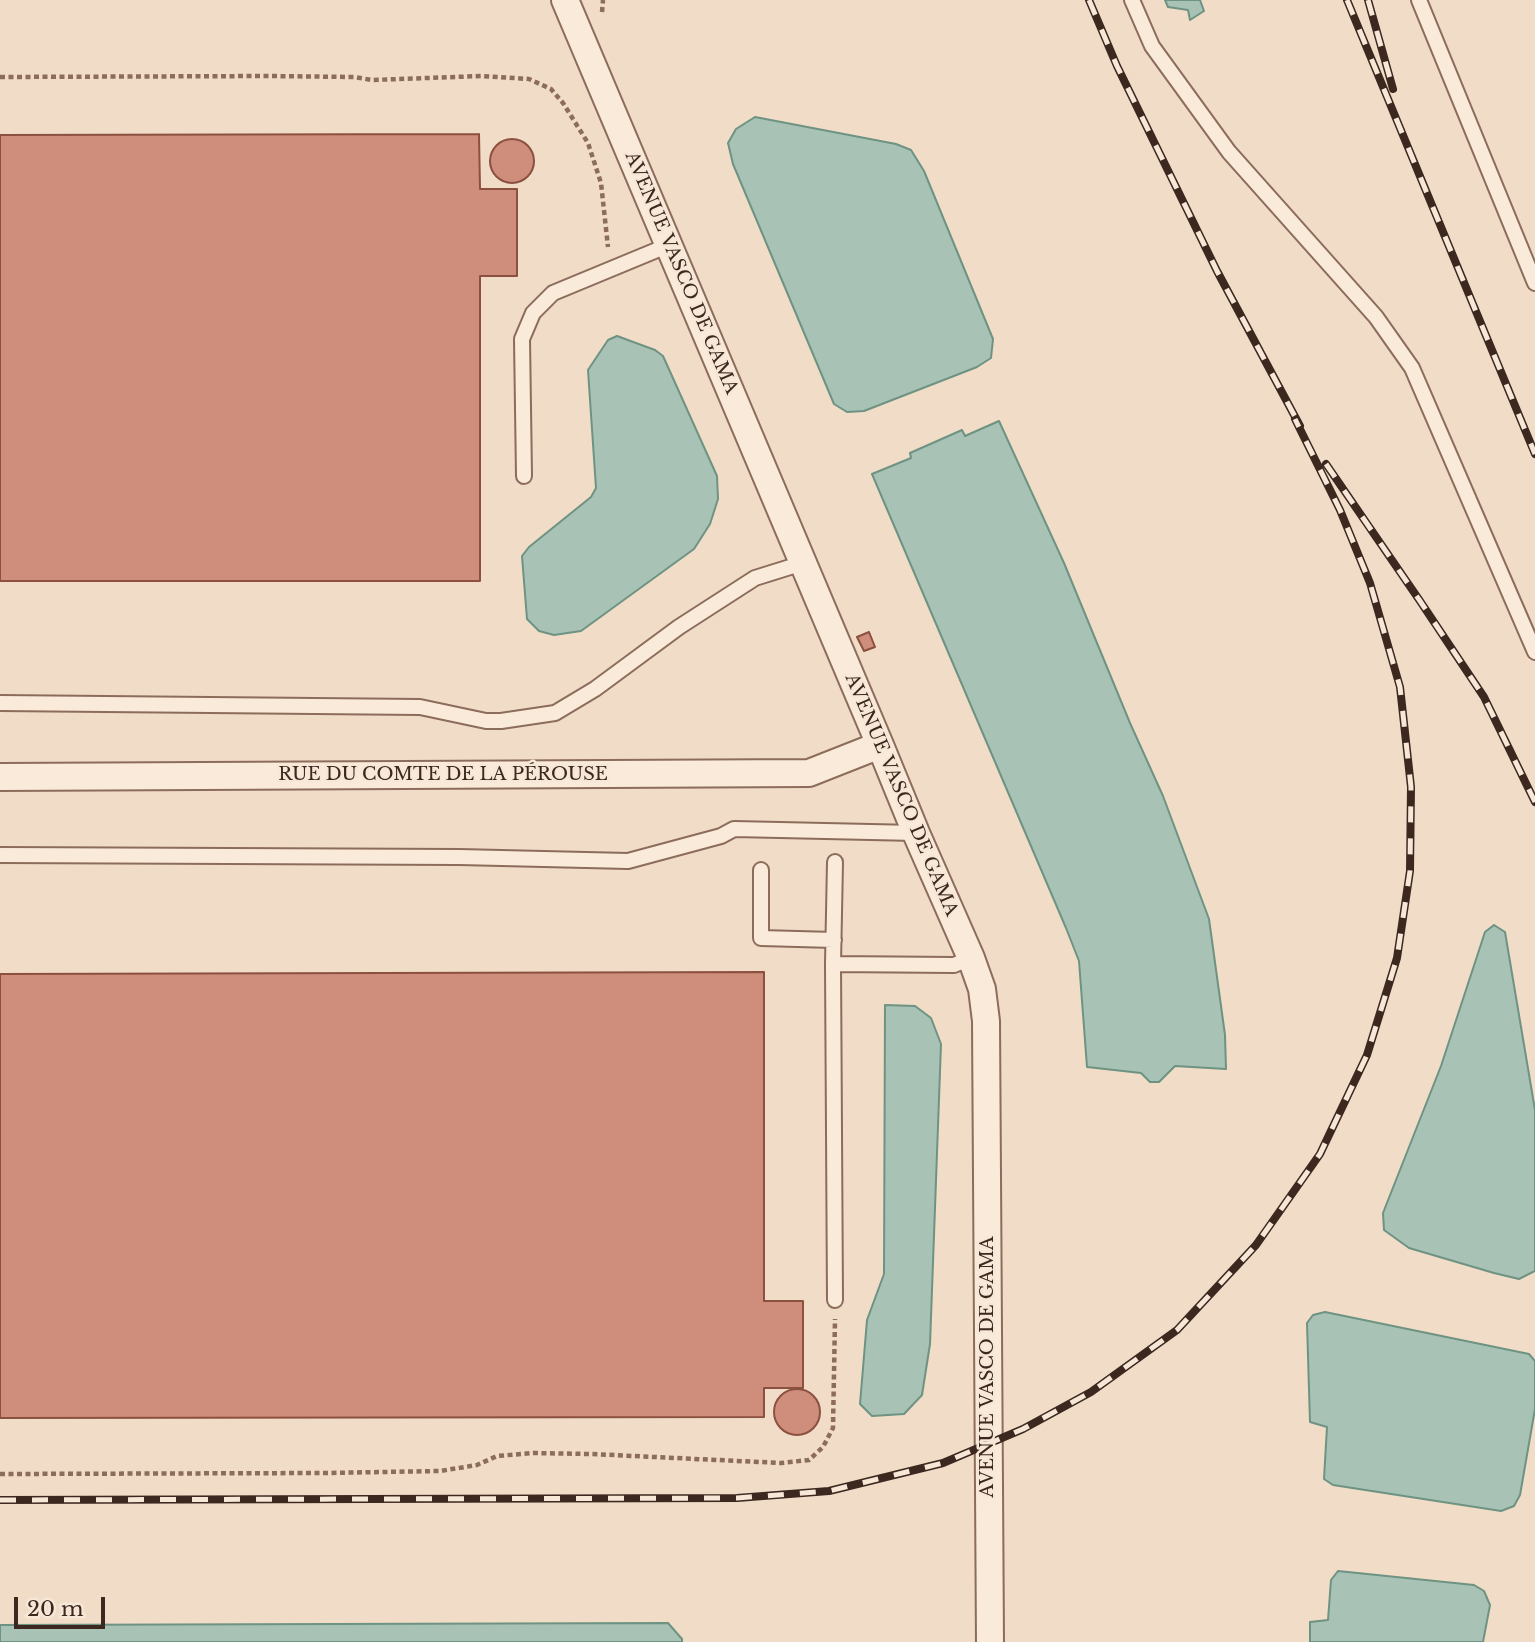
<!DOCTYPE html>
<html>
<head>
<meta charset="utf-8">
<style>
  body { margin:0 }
  #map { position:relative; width:1535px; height:1642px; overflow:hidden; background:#f0dcc7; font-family:"Libre Baskerville",serif }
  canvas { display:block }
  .scale { position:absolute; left:14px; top:1597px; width:91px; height:32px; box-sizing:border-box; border:4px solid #3c281f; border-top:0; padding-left:9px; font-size:21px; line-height:24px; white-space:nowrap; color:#3c281f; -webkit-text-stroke:5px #f7e7d7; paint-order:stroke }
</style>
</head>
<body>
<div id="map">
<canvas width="1535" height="1642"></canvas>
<div class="scale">20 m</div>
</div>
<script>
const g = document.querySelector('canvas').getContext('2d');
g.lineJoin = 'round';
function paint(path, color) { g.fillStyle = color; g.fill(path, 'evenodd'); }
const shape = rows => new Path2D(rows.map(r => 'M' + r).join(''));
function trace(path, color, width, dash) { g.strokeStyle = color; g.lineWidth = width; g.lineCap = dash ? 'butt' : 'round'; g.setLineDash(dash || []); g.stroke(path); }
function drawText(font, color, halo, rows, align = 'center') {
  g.font = font + ' "Libre Baskerville",serif'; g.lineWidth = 5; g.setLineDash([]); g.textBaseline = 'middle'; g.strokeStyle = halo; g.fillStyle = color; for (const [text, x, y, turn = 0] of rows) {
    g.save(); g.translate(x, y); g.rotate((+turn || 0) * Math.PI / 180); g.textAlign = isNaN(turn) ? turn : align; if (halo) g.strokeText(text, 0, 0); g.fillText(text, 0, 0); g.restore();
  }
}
const water = shape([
  [1165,0,1200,0,1204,11,1190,20,1188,10,1168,7,1165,0],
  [755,117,896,144,911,150,924,171,993,339,991,358,977,367,864,411,847,412,834,404,733,164,728,143,736,129,755,117],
  [617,336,655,350,663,356,717,476,718,499,710,524,694,549,581,631,554,635,539,631,527,619,522,556,529,547,591,497,596,488,588,370,608,340,617,336],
  [999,421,1064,563,1130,723,1163,796,1209,919,1225,1035,1226,1069,1175,1066,1159,1082,1150,1082,1141,1073,1087,1067,1079,961,1066,928,872,474,911,458,910,453,962,430,965,436,999,421],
  [1494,925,1505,932,1535,1110,1535,1271,1519,1279,1494,1273,1409,1248,1384,1230,1383,1213,1441,1066,1485,932,1494,925],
  [885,1005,915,1006,931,1018,941,1044,930,1344,922,1395,904,1414,872,1416,860,1404,867,1320,884,1274,885,1005],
  [1325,1312,1529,1354,1535,1361,1535,1409,1520,1495,1514,1506,1501,1511,1333,1485,1324,1479,1327,1427,1310,1422,1307,1323,1313,1315,1325,1312],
  [1338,1571,1474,1585,1484,1591,1490,1605,1483,1642,1310,1642,1310,1622,1328,1620,1331,1580,1338,1571],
  [668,1623,682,1639,682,1642,0,1642,0,1625,668,1623]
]);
paint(water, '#a8c3b6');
trace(water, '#6e9382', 2);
const building = shape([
  [479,134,480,189,517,189,517,276,480,276,480,581,0,581,0,135,479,134],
  '490 161a22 22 0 1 1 44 0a22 22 0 1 1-44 0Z',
  [869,632,875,647,864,651,857,637,869,632],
  [764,972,764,1301,803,1301,803,1388,764,1388,764,1417,0,1418,0,974,764,972],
  '774 1412a23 23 0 1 1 46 0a23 23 0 1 1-46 0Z'
]);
paint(building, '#cf8e7b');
trace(building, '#8c5040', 2);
const lane = shape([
  [1132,0,1152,46,1229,152,1376,317,1412,368,1535,652],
  [1419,0,1535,283],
  [524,476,522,339,533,313,553,293,669,245],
  [0,703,420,707,486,721,501,721,555,713,595,689,679,627,755,578,803,563],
  [0,855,459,857,628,861,721,836,734,829,916,833],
  [835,862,833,964,954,965,971,958],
  [761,870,761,938,834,940],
  [833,964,835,1300]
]);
const street = shape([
  [565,0,880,745,916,833,971,958,982,989,986,1021,990,1642],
  [0,777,809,773,880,745]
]);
trace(lane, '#8c6c5b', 18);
trace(street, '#8c6c5b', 30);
trace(shape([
  [602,12,603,0],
  [0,77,269,76,354,77,372,80,481,76,529,79,551,89,563,103,588,143,601,183,608,247],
  [0,1474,325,1473,440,1471,477,1465,497,1456,533,1453,591,1454,781,1463,809,1460,823,1447,833,1428,835,1319]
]), '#8c6c5b', 4.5, [5, 3.5]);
trace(lane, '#faeada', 14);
trace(street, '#faeada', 26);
const rail = shape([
  [1089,0,1117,66,1217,271,1300,426],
  [1347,0,1535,454],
  [1368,0,1393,89],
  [1326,464,1420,601,1484,697,1535,802],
  [0,1500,737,1498,829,1491,943,1463,1023,1429,1091,1392,1177,1330,1256,1245,1320,1154,1367,1055,1397,958,1410,871,1411,787,1400,687,1370,583,1340,510,1295,419]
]);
trace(rail, '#3c281f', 8);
trace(rail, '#f7e7d7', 5, [16]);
drawText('18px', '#3c281f', '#f7e7d7', [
  ["AVENUE VASCO DE GAMA",681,273,67],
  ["RUE DU COMTE DE LA PÉROUSE",443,775],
  ["AVENUE VASCO DE GAMA",901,795,67],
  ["AVENUE VASCO DE GAMA",988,1367,-90]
]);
</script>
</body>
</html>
